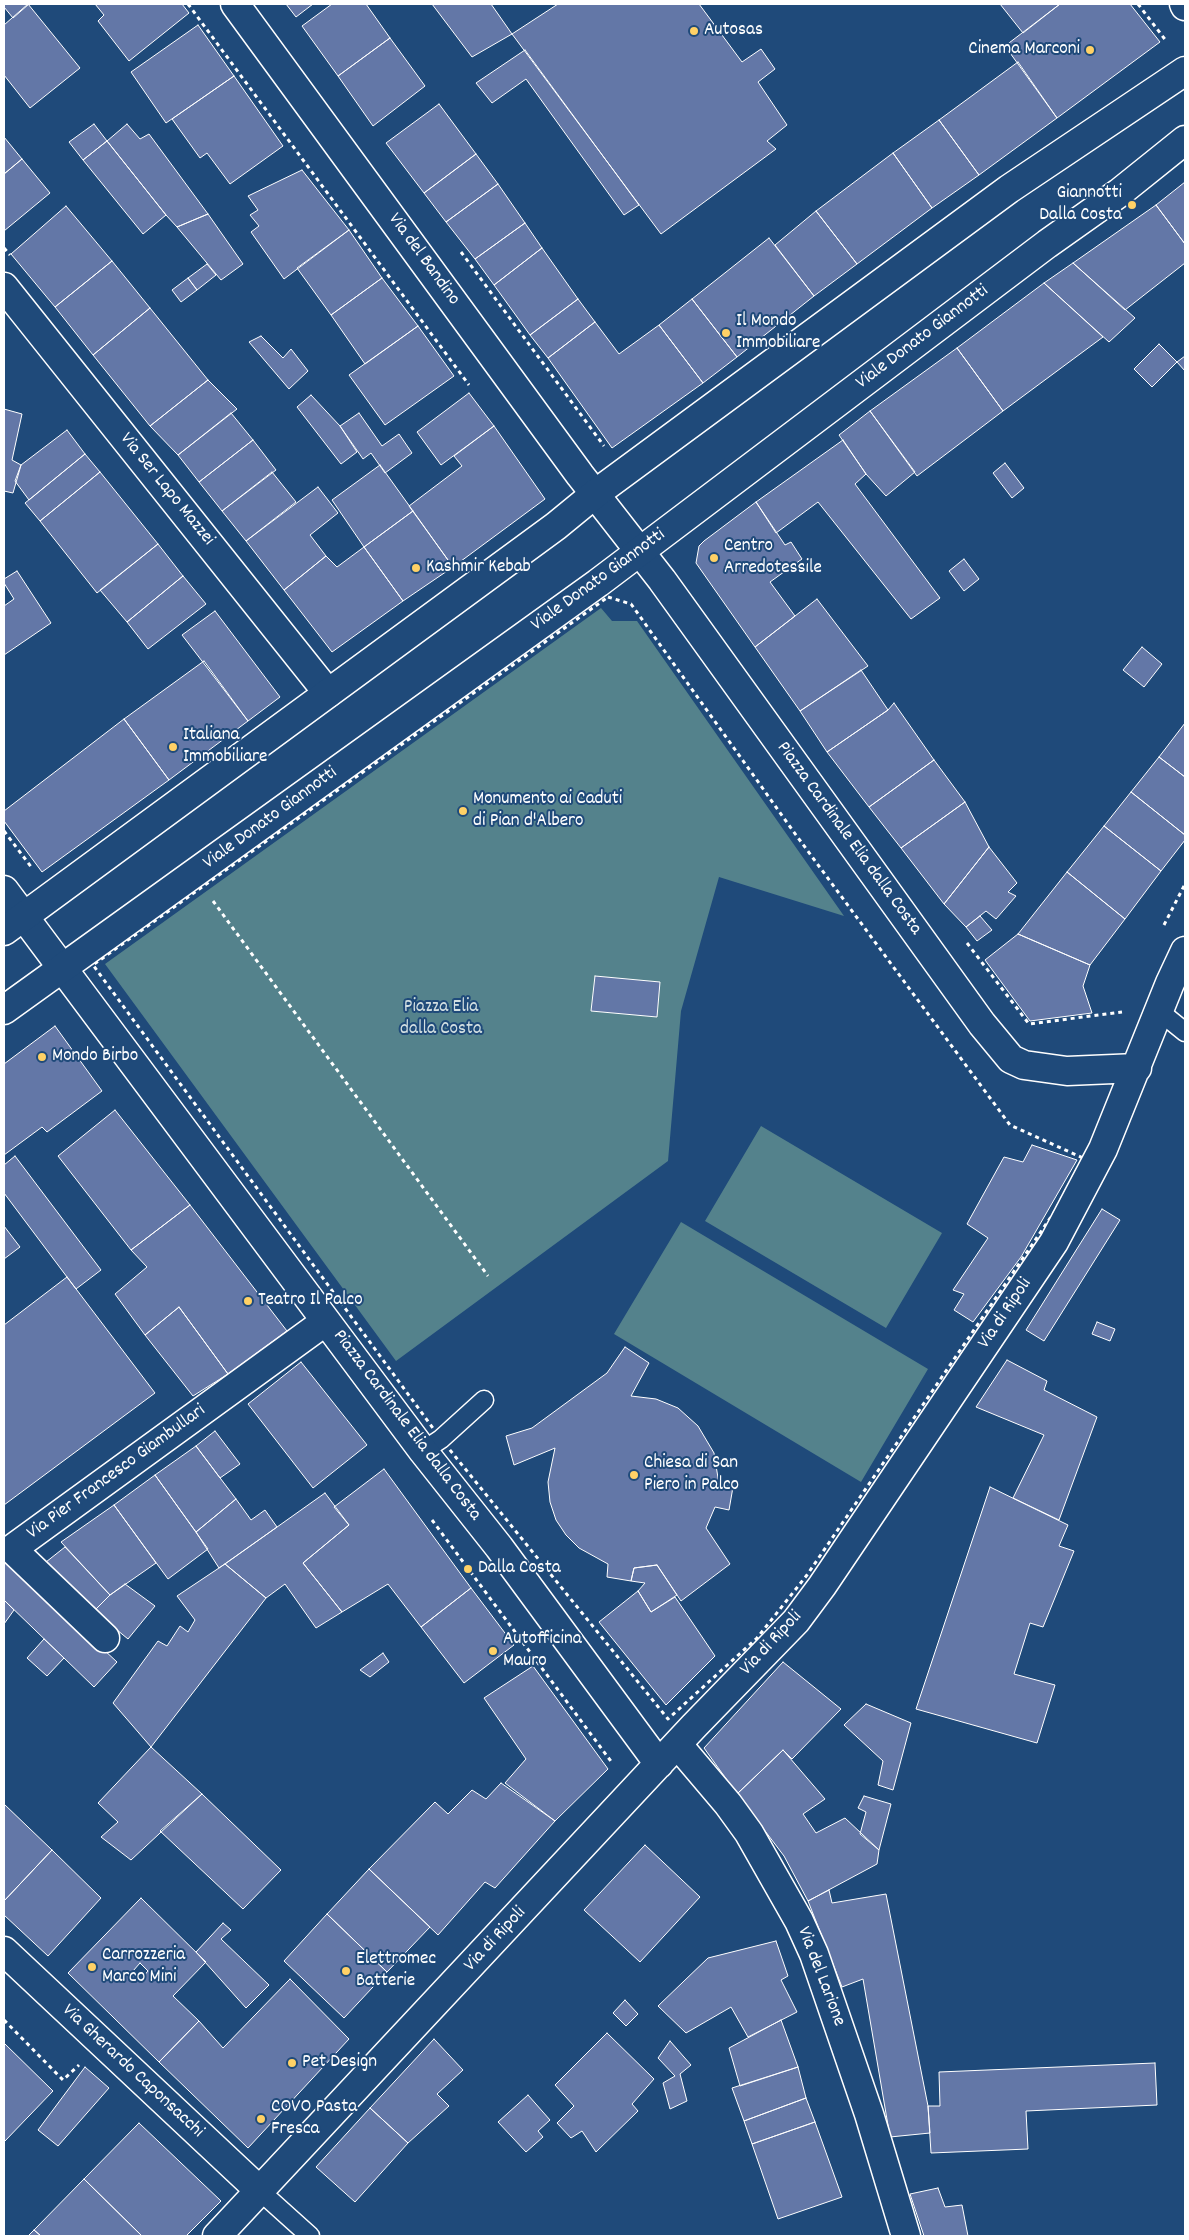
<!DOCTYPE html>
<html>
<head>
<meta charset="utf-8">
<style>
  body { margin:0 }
  #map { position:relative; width:1189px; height:2240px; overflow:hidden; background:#1f4a7a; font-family:Dekko,sans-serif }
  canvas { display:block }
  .frame { position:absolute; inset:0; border:5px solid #fff; pointer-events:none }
</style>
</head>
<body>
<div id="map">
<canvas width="1189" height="2240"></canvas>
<div class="frame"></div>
</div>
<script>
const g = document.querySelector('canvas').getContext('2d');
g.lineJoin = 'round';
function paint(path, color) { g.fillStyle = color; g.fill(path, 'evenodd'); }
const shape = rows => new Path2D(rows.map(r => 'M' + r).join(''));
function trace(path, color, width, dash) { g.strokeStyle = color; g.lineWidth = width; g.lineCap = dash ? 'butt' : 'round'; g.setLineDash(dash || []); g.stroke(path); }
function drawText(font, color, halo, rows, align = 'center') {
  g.font = font + ' Dekko,sans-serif'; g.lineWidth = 4; g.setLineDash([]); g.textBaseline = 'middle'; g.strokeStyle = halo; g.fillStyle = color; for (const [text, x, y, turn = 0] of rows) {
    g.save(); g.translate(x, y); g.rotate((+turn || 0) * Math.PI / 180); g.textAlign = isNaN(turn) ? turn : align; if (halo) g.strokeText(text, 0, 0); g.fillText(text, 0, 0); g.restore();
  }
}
paint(shape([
  [601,608,612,621,637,621,844,916,719,877,681,1011,668,1161,396,1361,105,964],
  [761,1126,942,1233,886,1328,705,1221],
  [681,1222,928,1369,861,1482,614,1334]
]), '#54828c');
const building = shape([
  [4,4,29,4,13,18,4,7,4,4],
  [28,4,80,68,30,108,4,75,4,25,28,4],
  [95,4,182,4,189,13,129,61,98,21,104,15,95,4],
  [286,4,313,4,296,17,286,4],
  [332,4,366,4,390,38,338,76,302,26,332,4],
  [432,4,491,4,512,34,472,57,432,4],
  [558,4,699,4,742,62,761,49,775,69,758,82,787,125,767,141,776,149,661,234,512,34,558,4],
  [1000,4,1060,4,1023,33,1000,4],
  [1060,4,1130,4,1160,42,1057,118,1005,46,1060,4],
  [198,25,234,76,166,123,131,72,198,25],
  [390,38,425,86,373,126,338,76,390,38],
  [525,50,639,205,624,215,526,79,492,103,476,83,525,50],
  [1018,62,1057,118,979,175,939,120,1018,62],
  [234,76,283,146,230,184,207,153,200,158,172,119,234,76],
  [439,104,476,154,424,193,386,143,439,104],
  [939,120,979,175,932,208,893,153,939,120],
  [94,124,107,141,83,160,69,142,94,124],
  [127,124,140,139,149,134,208,214,177,227,166,215,107,141,127,124],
  [4,137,22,159,4,174,4,137],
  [107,141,166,215,143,234,83,160,107,141],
  [893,153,932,208,857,264,816,211,893,153],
  [476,154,498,184,446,222,424,193,476,154],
  [22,159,50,193,4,231,4,174,22,159],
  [302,170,349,230,284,279,251,232,259,226,250,215,258,210,248,196,302,170],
  [1185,182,1185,244,1156,205,1185,182],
  [498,184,525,223,475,259,446,222,498,184],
  [1156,205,1185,244,1185,263,1125,310,1073,263,1156,205],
  [66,206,112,261,55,307,11,254,66,206],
  [816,211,857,264,814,296,775,245,816,211],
  [208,214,243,264,221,280,177,227,208,214],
  [525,223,542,248,494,285,475,259,525,223],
  [349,230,382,278,331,315,297,268,349,230],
  [769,238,814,296,737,357,692,299,769,238],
  [542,248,578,299,530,335,494,285,542,248],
  [112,261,150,308,93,355,55,307,112,261],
  [1073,263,1135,318,1109,342,1044,283,1073,263],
  [207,264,216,275,197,290,188,278,207,264],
  [188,278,197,290,181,302,172,290,188,278],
  [382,278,418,326,365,364,331,315,382,278],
  [1044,283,1103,337,1003,411,957,348,1044,283],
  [578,299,595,322,548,358,530,335,578,299],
  [692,299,737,357,703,383,659,325,692,299],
  [150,308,208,380,150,426,93,355,150,308],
  [595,322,619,354,659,325,703,383,612,448,548,358,595,322],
  [418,326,454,376,385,425,349,375,418,326],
  [261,336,283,358,291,349,308,371,289,389,249,342,261,336],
  [1159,344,1177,362,1152,387,1134,369,1159,344],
  [957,348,1003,411,917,476,870,411,957,348],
  [1185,356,1185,371,1177,362,1185,356],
  [208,380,237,409,178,455,150,426,208,380],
  [469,393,494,426,441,465,417,432,469,393],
  [311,395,340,426,357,452,341,464,297,407,311,395],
  [4,409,22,414,12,460,21,465,13,493,4,491,4,409],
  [870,411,915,472,886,496,866,474,839,435,870,411],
  [231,413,253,440,199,482,178,455,231,413],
  [359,413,382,446,399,434,412,453,385,473,371,453,363,459,340,426,359,413],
  [494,426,545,499,453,567,409,506,462,466,454,456,494,426],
  [67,430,85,454,29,500,15,481,21,465,67,430],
  [253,440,276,470,222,511,199,482,253,440],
  [843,440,866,474,855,484,940,598,911,619,818,502,776,533,756,502,843,440],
  [85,454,100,472,40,521,25,503,85,454],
  [1005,463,1024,488,1012,498,993,473,1005,463],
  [380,465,413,511,364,547,332,500,380,465],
  [100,472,158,544,97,593,40,521,100,472],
  [272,472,296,502,246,541,222,511,272,472],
  [318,487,338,513,310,535,326,556,284,590,246,541,318,487],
  [756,502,785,545,791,542,802,559,770,582,795,616,755,647,696,563,699,546,704,541,756,502],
  [413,511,453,567,403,601,364,547,413,511],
  [158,544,183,576,127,622,100,590,158,544],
  [364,547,403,601,332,652,284,590,326,556,337,567,364,547],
  [964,559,979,579,964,591,949,571,964,559],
  [17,571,51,623,4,655,4,606,14,599,4,583,4,579,17,571],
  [183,576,206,604,148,649,127,622,183,576],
  [817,599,868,666,800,711,755,647,817,599],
  [215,611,280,697,248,721,182,635,215,611],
  [1142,647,1162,664,1144,687,1123,670,1142,647],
  [204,661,248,721,169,780,124,719,204,661],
  [861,670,888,710,827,752,800,711,861,670],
  [894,703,934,760,869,807,827,752,888,710,894,703],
  [124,719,169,780,42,872,4,821,4,811,124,719],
  [1185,723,1185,777,1159,757,1185,723],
  [1159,757,1185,777,1185,835,1131,792,1159,757],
  [934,760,965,802,901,848,869,807,934,760],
  [1131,792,1185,835,1185,840,1161,871,1104,826,1131,792],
  [965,802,989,847,944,904,901,848,965,802],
  [1104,826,1161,871,1125,919,1067,872,1104,826],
  [989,847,1017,883,1008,892,1016,896,996,919,986,911,966,927,944,904,989,847],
  [1067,872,1125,919,1090,965,1018,934,1067,872],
  [980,916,992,930,977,941,966,927,980,916],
  [1018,934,1090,965,1083,986,1092,1013,1030,1021,985,960,1018,934],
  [595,976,660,982,657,1017,591,1011,595,976],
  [55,1026,102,1091,47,1132,42,1127,4,1155,4,1064,55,1026],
  [115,1110,190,1205,131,1250,58,1156,115,1110],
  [1032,1145,1077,1160,1021,1257,973,1322,954,1310,964,1294,953,1290,988,1238,967,1224,1004,1157,1023,1162,1032,1145],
  [15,1156,101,1270,76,1289,4,1193,4,1165,15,1156],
  [190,1205,287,1331,228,1374,179,1307,145,1335,115,1294,147,1267,131,1250,190,1205],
  [1102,1209,1120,1220,1044,1341,1026,1330,1102,1209],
  [4,1226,20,1247,4,1259,4,1226],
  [67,1277,155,1393,4,1505,4,1325,67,1277],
  [179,1307,228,1374,193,1396,145,1335,179,1307],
  [1097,1322,1115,1329,1110,1341,1092,1334,1097,1322],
  [625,1347,649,1363,631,1396,656,1399,678,1408,698,1426,714,1453,719,1484,733,1487,729,1510,715,1507,706,1528,730,1564,681,1601,657,1565,634,1568,631,1581,607,1577,608,1564,579,1548,566,1535,556,1520,550,1502,548,1482,555,1448,514,1465,506,1436,532,1428,607,1373,625,1347],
  [1007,1360,1047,1381,1044,1390,1097,1417,1059,1520,1013,1498,1044,1435,976,1407,1007,1360],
  [301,1362,367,1445,313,1488,248,1404,301,1362],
  [215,1431,240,1464,220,1478,196,1446,215,1431],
  [196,1446,236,1499,196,1532,155,1475,196,1446],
  [384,1469,471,1588,421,1627,388,1584,342,1612,303,1563,349,1525,334,1507,384,1469],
  [155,1475,208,1549,168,1579,114,1505,155,1475],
  [990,1487,1068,1525,1059,1546,1074,1551,1043,1627,1030,1623,1014,1674,1055,1685,1037,1743,916,1709,990,1487],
  [325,1493,349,1525,303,1563,342,1612,316,1628,285,1584,266,1598,225,1564,325,1493],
  [236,1499,251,1520,265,1510,277,1527,219,1568,196,1532,236,1499],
  [114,1505,156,1563,110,1595,61,1542,114,1505],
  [65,1547,110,1595,94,1611,46,1562,65,1547],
  [4,1557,117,1662,94,1687,4,1600,4,1557],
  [225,1564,266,1598,151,1747,113,1703,158,1641,167,1646,180,1626,188,1632,195,1620,177,1596,225,1564],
  [657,1565,677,1595,651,1612,638,1591,645,1583,631,1581,634,1568,657,1565],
  [125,1584,155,1606,128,1639,94,1611,110,1595,125,1584],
  [471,1588,514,1645,464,1683,421,1627,471,1588],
  [638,1591,651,1612,675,1597,715,1656,666,1705,599,1622,638,1591],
  [4,1600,14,1610,4,1624,4,1600],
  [44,1639,64,1658,47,1676,27,1658,44,1639],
  [383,1653,389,1662,370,1677,360,1670,383,1653],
  [783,1662,841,1709,792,1759,783,1750,737,1794,704,1748,783,1662],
  [533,1666,608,1769,555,1821,505,1783,526,1759,484,1698,533,1666],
  [866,1704,911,1723,893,1790,878,1785,883,1761,844,1725,866,1704],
  [151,1747,202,1794,131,1860,101,1837,118,1822,98,1803,151,1747],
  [783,1750,825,1799,803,1814,816,1833,845,1818,879,1850,877,1864,808,1901,784,1856,737,1794,783,1750],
  [501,1783,555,1821,495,1888,485,1882,438,1935,369,1869,435,1802,448,1814,472,1790,486,1799,501,1783],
  [202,1794,281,1870,243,1909,160,1831,202,1794],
  [864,1796,891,1804,879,1850,860,1834,866,1812,858,1808,864,1796],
  [4,1804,52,1850,4,1901,4,1804],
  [645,1845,700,1897,640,1962,584,1910,645,1845],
  [52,1850,101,1898,48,1956,4,1915,4,1901,52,1850],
  [369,1869,430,1927,387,1972,327,1914,369,1869],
  [829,1890,832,1903,886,1894,928,2106,930,2133,890,2137,863,1979,842,1987,808,1901,829,1890],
  [141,1898,206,1962,173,1996,199,2021,159,2062,68,1973,141,1898],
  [140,1963,148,1971,141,1979,133,1971,140,1963],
  [327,1914,387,1972,344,2018,284,1961,327,1914],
  [223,1923,231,1930,221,1939,269,1985,246,2008,196,1952,223,1923],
  [776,1941,788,1976,781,1980,797,2012,748,2037,731,2007,686,2033,658,2006,708,1958,776,1941],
  [290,1979,349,2039,248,2148,159,2062,199,2021,223,2048,290,1979],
  [625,2000,638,2014,626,2026,613,2013,625,2000],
  [781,2020,798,2067,740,2086,729,2048,781,2020],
  [607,2033,654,2079,632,2104,638,2111,596,2152,582,2131,571,2138,557,2123,574,2106,555,2085,607,2033],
  [434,2039,463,2070,437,2094,449,2106,408,2143,370,2108,434,2039],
  [670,2041,691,2065,680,2074,687,2101,670,2109,663,2083,675,2076,658,2058,670,2041],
  [4,2043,53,2091,4,2142,4,2043],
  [1155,2063,1157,2105,1026,2111,1028,2149,931,2153,928,2106,940,2106,939,2072,1155,2063],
  [85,2067,109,2088,58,2146,38,2130,85,2067],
  [798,2067,806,2098,744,2121,732,2088,798,2067],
  [528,2095,550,2120,538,2131,543,2137,526,2152,498,2122,528,2095],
  [806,2098,815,2122,752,2144,744,2121,806,2098],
  [370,2108,408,2143,355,2202,316,2167,370,2108],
  [815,2122,842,2197,778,2219,752,2144,815,2122],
  [139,2123,221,2201,186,2236,142,2236,84,2179,139,2123],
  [84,2179,142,2236,41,2236,34,2230,84,2179],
  [938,2188,945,2207,962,2205,968,2236,924,2236,910,2194,938,2188],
  [34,2230,41,2236,28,2236,34,2230]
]);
paint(building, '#6377a7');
trace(building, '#fff', 1);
const lane = shape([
  [1159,1011,1185,1032],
  [423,1451,441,1439,484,1400],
  [260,2191,310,2236]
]);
const street = shape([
  [235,4,580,475,662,580,982,1024,1011,1059,1024,1065,1067,1071,1137,1068],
  [1184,4,1185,6],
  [4,287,328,693],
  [4,890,423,1451,499,1547,659,1764],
  [105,1638,12,1549,326,1321],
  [678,1745,728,1804,749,1833,799,1921,814,1954,869,2114,906,2236],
  [4,1951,260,2191],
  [217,2236,694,1726,796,1621,822,1586,1054,1242,1103,1149,1170,983,1185,951]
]);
const secondary = shape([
  [4,931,556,526,595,494,1009,189,1185,71],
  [4,1010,598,583,1047,244,1119,193,1185,140]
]);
trace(lane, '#fff', 21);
trace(street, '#fff', 31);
trace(secondary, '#fff', 31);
trace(shape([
  [188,4,469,385],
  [1138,4,1167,42],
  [4,248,10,255],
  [461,252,604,446],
  [608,597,631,604,796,835,1010,1125,1083,1158,1055,1211,807,1575,757,1638,668,1719,441,1439,93,965,608,597],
  [4,831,32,868],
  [213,901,488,1276],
  [1164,925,1185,884],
  [967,943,1029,1024,1122,1012],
  [432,1520,613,1764],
  [4,2020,63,2080,79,2065]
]), '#fff', 3, [4, 4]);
trace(lane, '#1f4a7a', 18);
trace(street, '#1f4a7a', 28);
trace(secondary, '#1f4a7a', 28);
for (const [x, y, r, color] of [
  [694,31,5,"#ffd166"],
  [1090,50,5,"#ffd166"],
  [1132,205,5,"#ffd166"],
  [726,333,5,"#ffd166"],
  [714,558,5,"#ffd166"],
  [416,568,5,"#ffd166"],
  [173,747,5,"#ffd166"],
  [463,811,5,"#ffd166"],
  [42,1057,5,"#ffd166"],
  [248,1301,5,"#ffd166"],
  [634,1475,5,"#ffd166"],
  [468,1569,5,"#ffd166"],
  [493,1651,5,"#ffd166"],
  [92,1967,5,"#ffd166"],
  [346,1971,5,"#ffd166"],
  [292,2063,5,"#ffd166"],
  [261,2119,5,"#ffd166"]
]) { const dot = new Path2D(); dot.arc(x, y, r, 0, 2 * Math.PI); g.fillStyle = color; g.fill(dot); trace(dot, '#1f4a7a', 2); }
drawText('19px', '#fff', '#1f4a7a', [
  ["Autosas",704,31],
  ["Cinema Marconi",1080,50,"right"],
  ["Giannotti",1122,194,"right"],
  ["Dalla Costa",1122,216,"right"],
  ["Il Mondo",736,322],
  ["Immobiliare",736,344],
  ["Centro",724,547],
  ["Arredotessile",724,569],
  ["Kashmir Kebab",426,568],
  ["Italiana",183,736],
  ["Immobiliare",183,758],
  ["Monumento ai Caduti",473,800],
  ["di Pian d'Albero",473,822],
  ["Mondo Birbo",52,1057],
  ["Teatro Il Palco",258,1301],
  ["Chiesa di San",644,1464],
  ["Piero in Palco",644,1486],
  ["Dalla Costa",478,1569],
  ["Autofficina",503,1640],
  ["Mauro",503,1662],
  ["Carrozzeria",102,1956],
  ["Marco Mini",102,1978],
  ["Elettromec",356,1960],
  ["Batterie",356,1982],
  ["Pet Design",302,2063],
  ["COVO Pasta",271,2108],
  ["Fresca",271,2130]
], 'left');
drawText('19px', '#fff', '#1f4a7a', [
  ["Via del Bandino",423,260,54],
  ["Viale Donato Giannotti",923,338,-37],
  ["Via Ser Lapo Mazzei",166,490,51],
  ["Viale Donato Giannotti",599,581,-36],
  ["Viale Donato Giannotti",271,819,-36],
  ["Piazza Cardinale Elia dalla Costa",848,839,54],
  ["Via di Ripoli",1006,1314,-56],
  ["Piazza Cardinale Elia dalla Costa",406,1426,53],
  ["Via Pier Francesco Giambullari",117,1473,-36],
  ["Via di Ripoli",772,1644,-47],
  ["Via di Ripoli",496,1940,-47],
  ["Via del Larione",820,1977,69],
  ["Via Gherardo Caponsacchi",132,2072,43]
]);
drawText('19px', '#d4e0e2', '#1f4a7a', [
  ["Piazza Elia",441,1008],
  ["dalla Costa",441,1030]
]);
</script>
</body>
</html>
